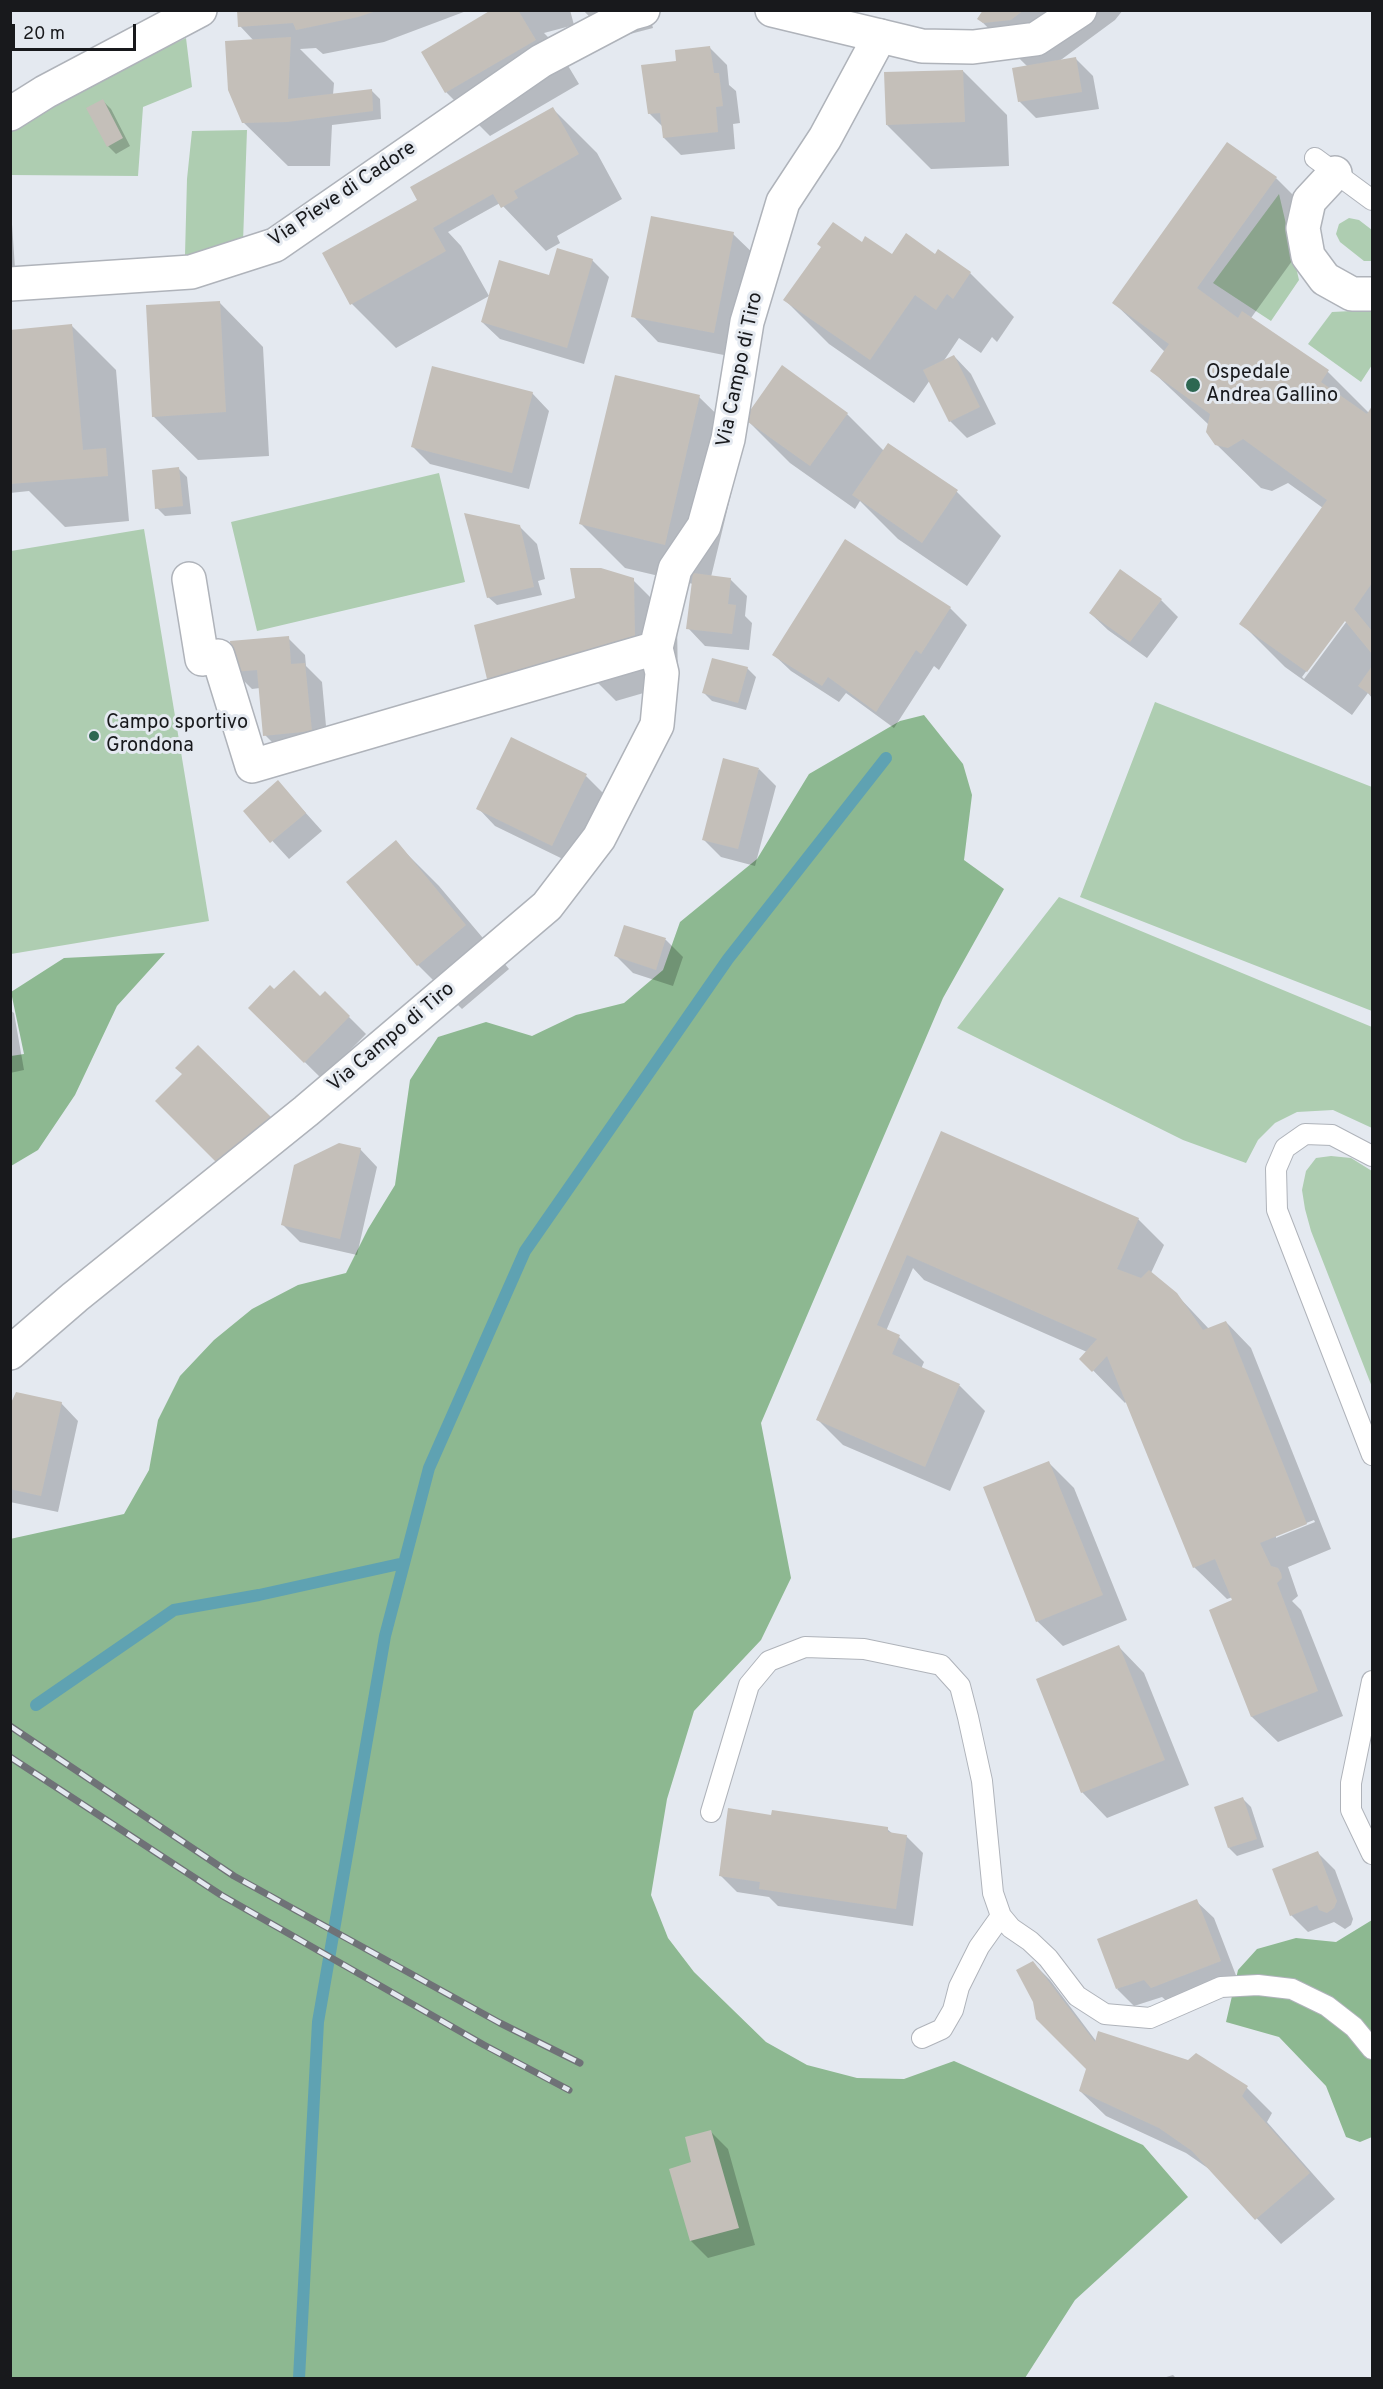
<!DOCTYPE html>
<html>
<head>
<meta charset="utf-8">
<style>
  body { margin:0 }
  #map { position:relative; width:1383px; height:2389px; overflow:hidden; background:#e4e9f0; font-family:Overpass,sans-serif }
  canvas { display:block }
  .frame { position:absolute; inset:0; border:12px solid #18191c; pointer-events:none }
  .scale { position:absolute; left:12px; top:24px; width:124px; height:27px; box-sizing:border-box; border:3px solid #18191c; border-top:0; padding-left:8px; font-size:18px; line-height:21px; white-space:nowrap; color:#18191c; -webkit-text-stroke:4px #e4e9f0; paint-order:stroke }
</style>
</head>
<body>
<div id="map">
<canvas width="1383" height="2389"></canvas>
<div class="frame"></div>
<div class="scale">20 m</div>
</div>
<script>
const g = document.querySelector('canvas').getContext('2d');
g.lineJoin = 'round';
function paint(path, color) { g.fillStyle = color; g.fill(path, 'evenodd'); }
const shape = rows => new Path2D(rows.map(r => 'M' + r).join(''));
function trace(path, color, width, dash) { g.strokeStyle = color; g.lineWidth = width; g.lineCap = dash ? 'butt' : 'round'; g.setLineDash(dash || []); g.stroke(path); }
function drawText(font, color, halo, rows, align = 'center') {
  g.font = font + ' Overpass,sans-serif'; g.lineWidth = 6; g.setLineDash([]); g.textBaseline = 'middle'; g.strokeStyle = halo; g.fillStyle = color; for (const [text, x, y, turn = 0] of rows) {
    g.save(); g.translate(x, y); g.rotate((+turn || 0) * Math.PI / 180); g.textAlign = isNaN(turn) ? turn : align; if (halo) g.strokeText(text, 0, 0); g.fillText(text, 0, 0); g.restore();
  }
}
paint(shape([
  [186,38,192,87,143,107,138,176,11,175,11,130,51,100],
  [247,130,243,242,210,253,185,255,187,179,192,131],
  [1279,194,1299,280,1271,321,1213,283],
  [1349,218,1359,220,1372,230,1372,261,1364,261,1340,242,1336,234,1339,224],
  [1372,310,1372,365,1361,382,1308,344,1332,312],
  [439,473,465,582,257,631,231,522],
  [144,529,209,921,11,954,11,551],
  [1155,702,1372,787,1372,1011,1080,897],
  [1059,897,1372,1027,1372,1128,1333,1110,1297,1112,1275,1123,1258,1140,1246,1163,1183,1140,957,1028],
  [1331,1156,1351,1158,1372,1171,1372,1387,1311,1231,1305,1209,1302,1190,1306,1171,1316,1158]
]), '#aecdb1');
paint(shape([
  [924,715,963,764,972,795,964,860,1004,889,943,998,761,1423,791,1578,761,1640,694,1711,667,1799,651,1895,668,1938,694,1972,766,2042,807,2065,857,2078,904,2079,954,2061,1143,2145,1188,2197,1075,2300,1025,2378,11,2378,10,1539,124,1514,149,1470,158,1420,180,1376,214,1340,252,1309,298,1285,346,1273,368,1229,395,1185,410,1080,438,1037,486,1022,532,1036,576,1015,624,1003,663,970,680,922,757,859,809,774,900,721],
  [165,953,117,1006,75,1095,38,1150,11,1166,11,1056,24,1054,11,992,64,958],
  [1372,1920,1372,2137,1360,2142,1346,2137,1326,2086,1279,2037,1226,2022,1238,1970,1257,1949,1296,1938,1336,1942]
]), '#8db891');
paint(shape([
  [238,10,469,10,384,42,323,54,316,48,300,49,334,83,333,95,371,90,380,99,381,119,332,125,330,166,288,166,243,122,254,41,240,26],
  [494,10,570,10,574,25,544,33,555,44,579,84,490,136,446,92,423,52],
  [583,10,648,10,653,28,611,39],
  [985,10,1123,10,1115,20,1058,62,1076,59,1093,76,1099,109,1036,118,1019,101,1028,67,979,19],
  [710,48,727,65,729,85,736,91,740,123,733,124,735,149,681,155,664,138,663,127,649,113,678,63],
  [963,71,1007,115,1009,166,931,169,887,125],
  [103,101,111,109,130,146,116,154,108,146],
  [553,109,597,153,622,199,557,236,560,243,546,251,500,203,448,232,461,246,489,296,396,348,352,304,324,254,419,200],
  [1276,178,1320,222,1251,318,1328,372,1369,413,1372,408,1372,698,1368,693,1352,715,1285,667,1241,623,1323,508,1288,483,1272,491,1261,488,1216,444,1209,425,1152,371,1165,352,1114,303],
  [1345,619,1347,621,1304,679,1302,677],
  [10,195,15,268,10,268],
  [733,234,759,259,739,358,658,342,633,316],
  [862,244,893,256,936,256,939,251,970,273,1014,317,997,342,992,337,981,353,959,338,943,362,954,356,971,374,996,424,967,438,950,421,930,380,914,403,829,344,785,300],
  [592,260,609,277,584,364,500,339,482,322,550,277],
  [219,302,263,347,269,456,198,460,153,416],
  [72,326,116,370,129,521,65,527,29,491,10,493,10,331],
  [532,393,549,411,529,489,430,464,412,446],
  [699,397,744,441,711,577,730,579,747,596,745,616,752,623,749,650,705,646,688,628,693,584,625,568,581,524],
  [847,414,884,451,888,445,957,492,1001,536,967,586,898,539,860,501,855,509,790,463,746,419],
  [178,468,187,477,191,514,165,516,157,508],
  [519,526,537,544,545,579,538,581,542,595,497,605,488,597],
  [633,580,677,624,678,683,616,701,589,674,506,695,489,678,556,606],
  [1161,600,1178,617,1147,658,1108,630,1090,613],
  [950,608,967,625,939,670,934,666,894,728,846,693,839,702,791,671,773,654],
  [288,638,305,655,306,666,322,682,328,748,282,752,265,735,260,688,252,689,235,672],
  [747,668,756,677,746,710,712,701,704,693],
  [759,769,776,786,755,866,721,857,703,839],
  [586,776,603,793,569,862,495,826,478,808],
  [278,782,322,831,289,859,245,811],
  [395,842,439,886,509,969,462,1009,418,965],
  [625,926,666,940,683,957,673,986,633,973,615,955],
  [274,991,320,998,325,993,366,1034,322,1079,250,1008],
  [10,1010,14,1013,24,1070,10,1073],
  [942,1133,1138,1219,1164,1245,1151,1273,1176,1294,1209,1329,1226,1322,1251,1348,1331,1549,1288,1567,1298,1596,1292,1601,1301,1610,1343,1716,1278,1742,1252,1717,1211,1611,1235,1601,1233,1597,1227,1599,1194,1567,1127,1401,1125,1403,1081,1358,1087,1352,924,1280,913,1268,886,1331,899,1337,924,1362,921,1369,960,1386,985,1411,950,1491,843,1445,817,1419],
  [1314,1520,1315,1522,1276,1538,1276,1535],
  [360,1149,377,1167,357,1255,300,1242,283,1225],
  [61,1403,78,1421,58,1512,10,1502,10,1407],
  [1049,1463,1074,1488,1127,1620,1063,1646,1037,1621],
  [1119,1647,1144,1673,1189,1785,1107,1818,1082,1792],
  [1243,1799,1251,1807,1264,1847,1237,1856,1229,1848],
  [772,1816,887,1829,893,1834,906,1836,923,1853,913,1926,778,1906,769,1897,737,1892,720,1875],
  [1318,1853,1335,1870,1353,1919,1351,1925,1345,1929,1334,1922,1308,1932,1291,1915],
  [1196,1901,1214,1918,1237,1978,1170,2004,1162,1997,1134,2006,1117,1989],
  [1033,1963,1050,1980,1096,2041,1247,2088,1272,2113,1267,2122,1335,2199,1281,2244,1212,2171,1186,2153,1106,2116,1080,2091,1087,2069],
  [711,2132,728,2149,755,2245,708,2258,691,2241,693,2163],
  [1173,2375,1176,2378,1163,2378]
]), '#0003');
trace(shape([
  [36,1705,174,1610,259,1595,404,1563],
  [299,2378,318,2022,385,1636,429,1468,525,1251,728,959,886,758]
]), '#5fa2b2', 12);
paint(shape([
  [237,10,376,10,376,11,358,17,296,30,293,23,238,27],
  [491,10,518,10,536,40,445,93,421,52],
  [983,10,1024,10,1011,20,983,23,977,19],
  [291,37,288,99,372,89,373,111,287,122,242,123,228,90,225,41],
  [710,46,714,73,719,73,723,106,716,107,718,132,663,138,660,113,648,114,641,65,676,61,675,50],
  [1076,57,1082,92,1018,102,1012,68],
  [963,70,965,122,886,125,884,72],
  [103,99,123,138,107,147,86,108],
  [553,107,579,154,514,191,518,198,501,208,493,194,433,228,446,251,350,305,322,253,417,200,410,187],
  [1227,142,1277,177,1197,288,1238,318,1242,311,1329,370,1321,382,1367,414,1372,406,1372,583,1354,609,1372,631,1372,654,1345,621,1307,672,1239,624,1327,500,1243,439,1228,448,1215,445,1206,432,1210,414,1150,371,1169,344,1112,303],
  [651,216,734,232,714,333,631,317],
  [833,222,862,242,865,236,892,254,906,233,935,254,938,249,971,272,953,299,947,294,936,310,915,295,870,360,783,300,821,247,817,244],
  [557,248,593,259,567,348,481,322,499,260,549,275],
  [220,301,226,412,152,417,146,305],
  [72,324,83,450,106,448,108,476,10,484,10,330],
  [954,355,980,407,949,422,923,370],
  [782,365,848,413,810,466,744,419],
  [432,366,533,392,512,473,411,447],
  [615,375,700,395,665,545,579,524],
  [888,443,958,490,922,543,852,495],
  [179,467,183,506,155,509,152,470],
  [464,513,520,525,534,587,487,598],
  [845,539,951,607,921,654,916,650,876,712,828,677,822,686,772,655],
  [570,568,601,568,634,578,635,639,487,679,474,625,575,598],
  [1120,569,1162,599,1130,642,1089,613],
  [693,573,731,578,728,604,736,605,732,634,686,629],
  [289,636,291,664,305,663,312,731,263,736,257,670,233,672,230,641],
  [712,658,748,667,738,703,702,693],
  [1372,666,1372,696,1358,686],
  [511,737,587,774,552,846,476,809],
  [723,758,759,768,738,849,702,840],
  [278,780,306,813,270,843,243,811],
  [396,840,466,925,417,966,346,882],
  [624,925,666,938,656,970,614,956],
  [294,970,320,996,325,991,350,1016,304,1063,248,1008,270,985,274,989],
  [198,1045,272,1118,221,1167,155,1101,182,1074,175,1068],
  [941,1131,1139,1218,1117,1269,1141,1278,1149,1270,1177,1293,1203,1330,1226,1321,1307,1524,1260,1543,1271,1566,1278,1568,1281,1573,1282,1578,1277,1583,1318,1691,1251,1717,1209,1610,1232,1600,1215,1559,1193,1568,1107,1356,1092,1372,1079,1359,1097,1339,907,1255,877,1325,900,1335,892,1354,960,1384,925,1467,816,1420],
  [339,1143,361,1148,340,1239,281,1225,294,1165],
  [16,1392,62,1402,41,1496,10,1489,10,1405],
  [1049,1461,1103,1595,1036,1622,983,1487],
  [1119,1645,1165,1760,1081,1793,1036,1679],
  [1243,1797,1257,1839,1228,1848,1214,1807],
  [728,1808,771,1815,772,1810,888,1827,888,1832,907,1835,896,1909,759,1889,760,1882,719,1876],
  [1318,1851,1337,1901,1334,1908,1327,1913,1319,1910,1317,1905,1290,1916,1272,1869],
  [1197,1899,1221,1961,1151,1988,1144,1980,1116,1989,1097,1939],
  [1033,1961,1095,2042,1098,2031,1188,2060,1196,2053,1248,2086,1242,2096,1310,2173,1255,2220,1192,2151,1159,2128,1079,2091,1086,2069,1036,2019,1033,2002,1016,1970],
  [711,2130,739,2228,690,2241,669,2169,691,2162,685,2137]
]), '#c4bfb9');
const lane = shape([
  [1315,158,1372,200],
  [1372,1156,1332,1135,1305,1134,1285,1148,1276,1169,1277,1210,1372,1455],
  [1372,1681,1351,1783,1351,1810,1372,1854],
  [711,1812,749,1685,769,1661,805,1647,864,1649,941,1665,960,1686,968,1717,982,1781,993,1893,1001,1916,1011,1928,1030,1941,1048,1958,1077,1996,1105,2014,1150,2018,1221,1987,1258,1985,1292,1989,1327,2006,1354,2027,1372,2049],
  [922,2038,942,2029,953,2010,959,1987,979,1947,1001,1916]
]);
const street = shape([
  [1335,173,1309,201,1303,228,1308,256,1325,279,1352,294,1372,294],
  [189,579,202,659,218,656,252,766,656,648],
  [10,1353,75,1297,306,1111,547,906,599,838,657,725,662,673,656,648,675,569,704,526,728,439,747,322,783,202,825,138,880,36]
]);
const secondary = shape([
  [772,10,922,46,973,47,1036,39,1080,10],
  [10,114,45,92,200,10],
  [10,284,191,272,275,245,541,61,632,13,643,10]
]);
trace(lane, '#afb3ba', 22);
trace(street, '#afb3ba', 36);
trace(secondary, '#afb3ba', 36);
trace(lane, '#fff', 20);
trace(street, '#fff', 33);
trace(secondary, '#fff', 33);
const rail = shape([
  [10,1726,234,1876,500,2023,580,2063],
  [10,1757,221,1895,484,2045,569,2090]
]);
trace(rail, '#6f7277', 7);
trace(rail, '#e4e9f0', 4.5, [14]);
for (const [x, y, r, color] of [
  [1193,385,8,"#2d6751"],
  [94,736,6,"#2d6751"]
]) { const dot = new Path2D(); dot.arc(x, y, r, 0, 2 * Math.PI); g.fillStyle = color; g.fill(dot); trace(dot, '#e4e9f0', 2); }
drawText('20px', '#18191c', '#e4e9f0', [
  ["Via Pieve di Cadore",343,195,-34],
  ["Via Campo di Tiro",741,370,-78],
  ["Via Campo di Tiro",392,1038,-40]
]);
drawText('20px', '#18191c', '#e4e9f0', [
  ["Ospedale",1206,374],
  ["Andrea Gallino",1206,397],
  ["Campo sportivo",106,724],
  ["Grondona",106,747]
], 'left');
</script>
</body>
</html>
